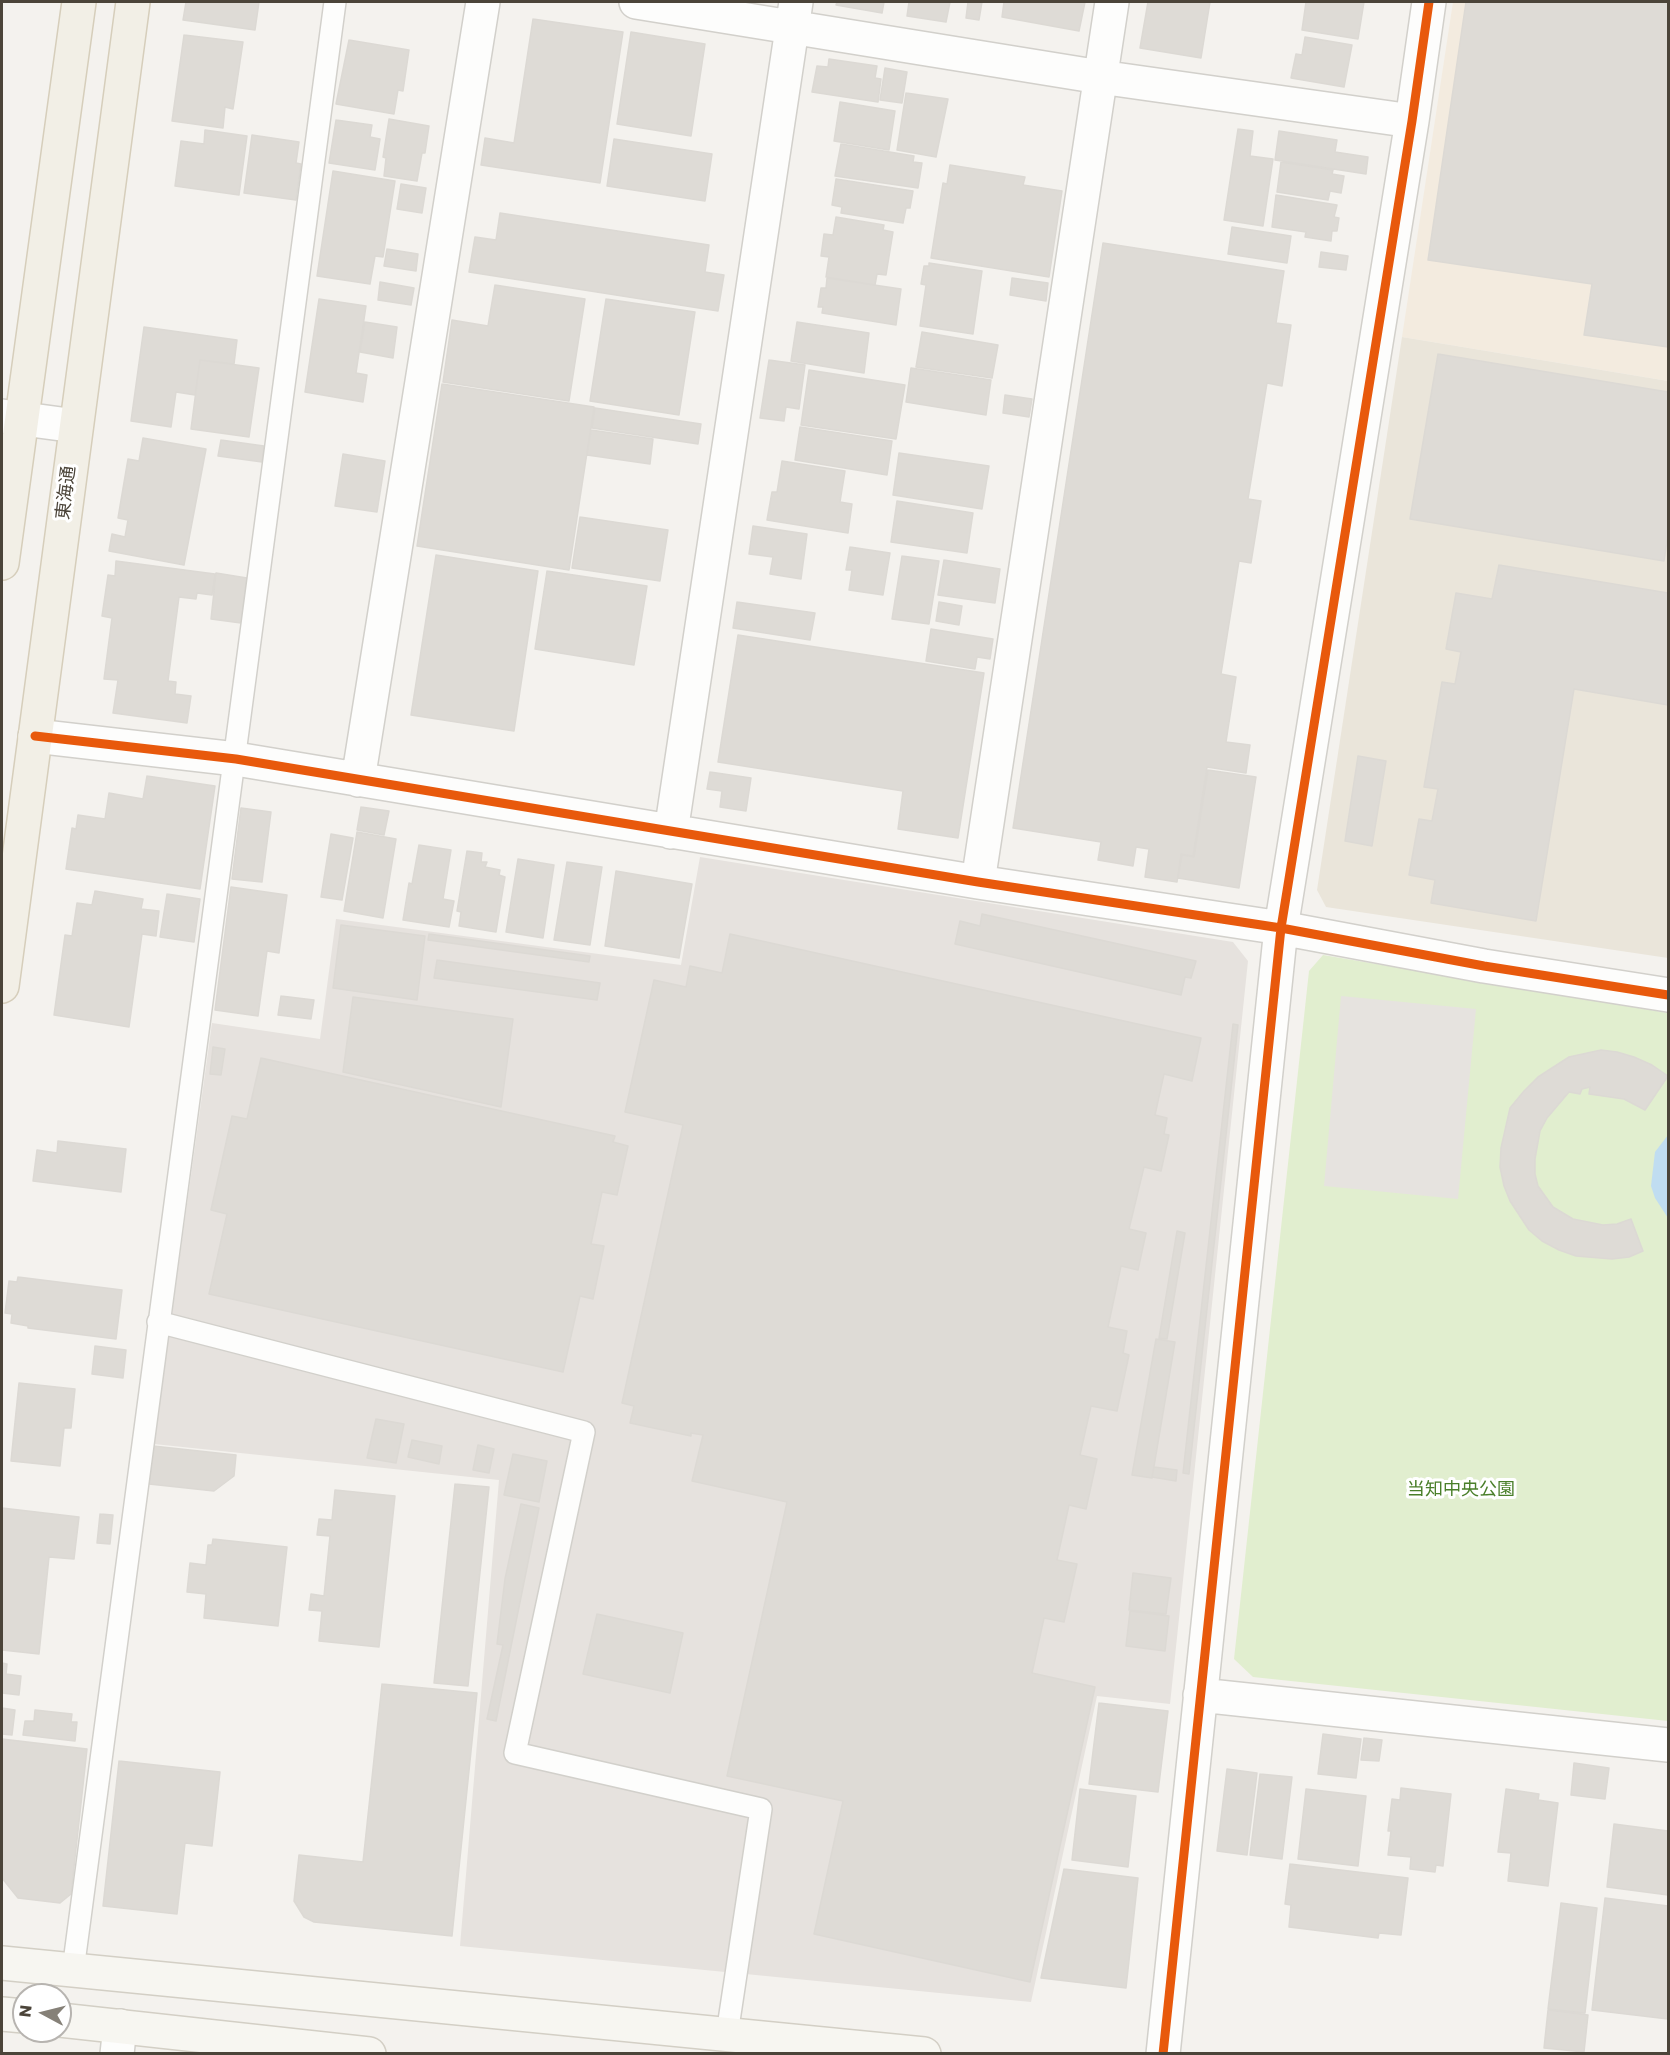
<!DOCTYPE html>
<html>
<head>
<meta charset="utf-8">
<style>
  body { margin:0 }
  #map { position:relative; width:1670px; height:2055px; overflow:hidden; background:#f4f2ee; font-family:Poppins,sans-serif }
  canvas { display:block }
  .frame { position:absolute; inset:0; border:3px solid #4b4439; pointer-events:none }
  .north { position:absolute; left:12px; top:1983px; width:60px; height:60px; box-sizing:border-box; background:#fff; border:2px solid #b7b4b0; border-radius:50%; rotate:277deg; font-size:16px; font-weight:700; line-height:24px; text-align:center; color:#4b4439 }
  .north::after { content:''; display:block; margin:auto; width:21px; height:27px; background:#868178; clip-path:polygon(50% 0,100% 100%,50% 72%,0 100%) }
</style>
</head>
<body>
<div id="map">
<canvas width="1670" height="2055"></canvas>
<div class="frame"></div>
<div class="north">N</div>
</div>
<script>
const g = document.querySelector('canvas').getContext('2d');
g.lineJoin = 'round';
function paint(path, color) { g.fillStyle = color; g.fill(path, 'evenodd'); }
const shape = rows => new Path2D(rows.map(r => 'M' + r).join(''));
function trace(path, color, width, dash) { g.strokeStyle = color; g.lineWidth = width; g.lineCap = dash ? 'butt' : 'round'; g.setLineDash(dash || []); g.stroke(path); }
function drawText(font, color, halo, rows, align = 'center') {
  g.font = font + ' Poppins,"Noto Sans JP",sans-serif'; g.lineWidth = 6; g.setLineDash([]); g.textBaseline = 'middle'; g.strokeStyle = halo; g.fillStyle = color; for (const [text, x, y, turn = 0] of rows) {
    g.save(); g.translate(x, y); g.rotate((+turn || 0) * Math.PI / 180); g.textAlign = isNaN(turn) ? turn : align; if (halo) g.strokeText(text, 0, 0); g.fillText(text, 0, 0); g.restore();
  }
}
paint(shape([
  [1453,2,1668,2,1668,381,1402,337]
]), '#f3ebdf');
paint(shape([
  [700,857,1233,942,1248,961,1170,1704,1097,1696,1031,2002,460,1946,499,1480,154,1444,212,1023,320,1039,336,919,681,965]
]), '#e6e2de');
paint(shape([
  [1402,337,1668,381,1668,958,1326,907,1317,890]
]), '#eae5da');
paint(shape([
  [1323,955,1668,1013,1668,1721,1253,1677,1234,1659,1309,971]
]), '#e1eecf');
paint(shape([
  [1341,996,1476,1009,1458,1199,1324,1186]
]), '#e6e3df');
paint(shape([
  [1668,1135,1668,1218,1655,1198,1651,1186,1655,1152]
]), '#c0ddf1');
const building = shape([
  [186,2,259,2,255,30,183,20,186,2],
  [837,2,884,2,882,13,836,5,837,2],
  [909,2,950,2,946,22,907,16,909,2],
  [968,2,982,2,979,20,966,18,968,2],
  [1004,2,1085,2,1079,31,1002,17,1004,2],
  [1148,2,1210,2,1201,58,1140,48,1148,2],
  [1306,2,1364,2,1358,39,1302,30,1306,2],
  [1466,2,1668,2,1668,347,1584,335,1592,284,1428,260,1466,2],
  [533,19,623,32,600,183,481,165,485,138,514,143,533,19],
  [631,32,705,44,691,136,617,124,631,32],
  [184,35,243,42,233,109,225,107,223,128,172,121,184,35],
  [1305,37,1352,45,1344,87,1291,78,1296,54,1302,55,1305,37],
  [349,40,409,50,403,91,398,90,394,114,336,104,349,40],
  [829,59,877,66,875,78,881,79,878,102,812,92,817,66,828,67,829,59],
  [885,68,907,72,902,103,880,100,885,68],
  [906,93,948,99,936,157,897,150,906,93],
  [840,102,895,111,889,150,834,141,840,102],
  [389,119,429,126,425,153,422,153,417,181,384,176,386,158,383,157,389,119],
  [336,120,372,125,370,137,380,139,375,170,329,163,336,120],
  [1238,129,1253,131,1250,156,1273,159,1263,226,1224,220,1238,129],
  [205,130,247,136,239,195,175,186,181,141,204,144,205,130],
  [1279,131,1337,140,1335,152,1368,157,1366,174,1275,160,1279,131],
  [252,135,299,142,296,163,301,164,296,200,244,193,252,135],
  [614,139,712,154,705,201,607,186,614,139],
  [841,144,914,156,913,162,922,163,918,188,835,176,841,144],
  [1281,162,1333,170,1332,174,1344,176,1341,193,1330,191,1328,200,1277,192,1281,162],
  [950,165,1025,177,1023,185,1062,191,1049,277,931,258,943,183,947,184,950,165],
  [333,171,395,181,383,257,375,256,370,284,317,276,333,171],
  [836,179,913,191,910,208,906,208,903,223,841,213,842,207,832,205,836,179],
  [401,184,426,188,422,213,397,209,401,184],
  [1276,195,1337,205,1334,217,1339,218,1337,231,1332,231,1331,241,1305,237,1306,232,1272,227,1276,195],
  [500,213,709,245,705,272,724,275,718,311,469,272,475,237,496,240,500,213],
  [836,217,884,225,883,230,893,232,886,275,877,274,875,285,826,277,829,257,821,256,824,234,833,235,836,217],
  [1232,227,1291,236,1287,263,1228,254,1232,227],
  [1103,243,1284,271,1276,323,1291,325,1282,386,1267,383,1248,499,1261,501,1251,563,1239,561,1221,674,1236,677,1226,742,1250,745,1246,773,1207,767,1193,856,1181,854,1177,882,1145,877,1149,849,1136,847,1133,866,1098,860,1101,842,1013,828,1103,243],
  [387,249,418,254,416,271,384,266,387,249],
  [1321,252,1348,256,1346,270,1319,267,1321,252],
  [929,263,982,271,973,334,920,326,926,285,921,284,924,266,929,266,929,263],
  [827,278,901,289,896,325,822,313,823,307,818,307,821,288,826,288,827,278],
  [1012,278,1048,283,1046,301,1010,295,1012,278],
  [380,282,414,288,411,305,378,300,380,282],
  [495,285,585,299,569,401,443,382,452,320,488,326,495,285],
  [319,299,366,306,356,373,367,375,363,402,305,392,319,299],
  [606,299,695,312,679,415,590,401,606,299],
  [365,322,397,327,393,358,360,352,365,322],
  [797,322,869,333,864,373,791,361,797,322],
  [144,327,237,340,234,364,200,360,195,395,176,392,171,427,131,421,144,327],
  [922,332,998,345,992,378,916,367,922,332],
  [1438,354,1668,392,1668,534,1664,561,1410,519,1438,354],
  [200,360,259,368,249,437,191,429,200,360],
  [769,360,805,365,799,409,786,407,784,421,760,418,769,360],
  [911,368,991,380,986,415,906,402,911,368],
  [809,370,905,385,896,439,801,425,809,370],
  [442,384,594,407,569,570,417,546,442,384],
  [1005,395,1032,399,1029,417,1003,413,1005,395],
  [595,408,701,424,698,444,592,428,595,408],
  [800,427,892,441,887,475,795,460,800,427],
  [591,430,653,439,650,464,587,455,591,430],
  [143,438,206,449,184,565,109,551,112,534,125,537,128,520,118,518,128,459,139,461,143,438],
  [221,440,264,446,262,462,218,456,221,440],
  [899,453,989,466,982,509,893,495,899,453],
  [343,454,385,461,377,512,335,506,343,454],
  [782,461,845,471,840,502,852,504,848,533,767,520,772,492,777,492,782,461],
  [897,501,973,513,967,553,891,542,897,501],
  [580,517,668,530,660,581,572,568,580,517],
  [753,526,807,534,801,579,770,574,773,557,749,554,753,526],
  [850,547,890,553,883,595,849,590,852,570,846,570,850,547],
  [436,555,538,571,514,731,411,715,436,555],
  [902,556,939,561,929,624,892,619,902,556],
  [944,560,1000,569,995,603,938,595,944,560],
  [116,561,215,574,212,595,197,593,196,599,179,597,168,681,176,682,175,694,191,696,187,723,113,713,118,680,104,679,112,618,102,616,108,575,115,576,116,561],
  [1499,565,1668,593,1668,705,1574,689,1536,921,1431,903,1435,880,1409,875,1419,819,1432,821,1438,789,1424,787,1442,682,1455,684,1461,652,1446,649,1456,593,1492,599,1499,565],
  [547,571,647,586,634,665,535,649,547,571],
  [216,573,247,578,241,623,211,619,216,573],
  [737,602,815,613,810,640,733,628,737,602],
  [939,602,962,606,959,625,936,621,939,602],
  [931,629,993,639,990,659,977,657,975,669,926,661,931,629],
  [738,635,984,673,958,838,898,829,903,791,718,762,738,635],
  [1358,756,1386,761,1372,846,1345,841,1358,756],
  [1208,770,1256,777,1239,888,1178,878,1182,855,1194,857,1208,770],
  [710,772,751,778,746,811,720,807,722,791,707,789,710,772],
  [147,776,215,786,200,889,66,869,72,828,76,829,78,815,105,819,109,793,143,799,147,776],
  [361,807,389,811,384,835,357,830,361,807],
  [241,808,271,812,262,882,232,879,241,808],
  [357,832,396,839,383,918,344,911,357,832],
  [331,834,353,838,342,900,321,897,331,834],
  [419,845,451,850,443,899,454,901,449,927,403,920,409,883,412,884,419,845],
  [467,851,482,853,481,862,487,862,485,867,500,870,499,875,505,877,496,932,459,926,461,912,457,911,467,851],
  [518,859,554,865,543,938,506,932,518,859],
  [567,862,602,867,590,945,554,940,567,862],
  [616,871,692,884,679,958,605,946,616,871],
  [231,887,287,895,279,953,267,951,258,1016,215,1010,231,887],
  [95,891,143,899,141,909,159,911,156,936,142,934,129,1027,54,1015,65,935,72,936,77,903,92,905,95,891],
  [167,894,200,899,194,942,160,937,167,894],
  [982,914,1196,961,1191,978,1185,977,1181,995,955,944,960,921,980,926,982,914],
  [341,925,425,936,417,1000,333,988,341,925],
  [429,934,590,956,589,962,428,940,429,934],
  [730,934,1201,1038,1192,1081,1164,1074,1155,1115,1167,1118,1164,1134,1169,1135,1161,1171,1144,1167,1129,1229,1146,1233,1138,1270,1121,1266,1108,1327,1127,1331,1123,1353,1129,1355,1117,1411,1091,1406,1080,1455,1097,1459,1086,1509,1069,1505,1057,1560,1077,1564,1064,1622,1044,1618,1032,1673,1095,1687,1030,1982,814,1934,843,1801,727,1776,787,1502,692,1481,703,1435,691,1433,691,1436,630,1423,634,1406,622,1403,683,1125,625,1112,654,980,686,987,690,966,722,973,730,934],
  [437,960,600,983,597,1000,434,978,437,960],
  [281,996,314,1000,311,1019,278,1015,281,996],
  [353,997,513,1019,501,1107,343,1072,353,997],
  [1233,1024,1238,1025,1189,1474,1183,1473,1233,1024],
  [213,1047,225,1049,221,1075,210,1074,213,1047],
  [1601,1050,1617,1052,1634,1057,1652,1065,1668,1076,1645,1110,1624,1099,1589,1094,1590,1087,1582,1089,1580,1094,1569,1092,1547,1118,1540,1131,1535,1159,1535,1174,1538,1186,1553,1207,1573,1219,1603,1225,1617,1224,1631,1219,1643,1251,1629,1257,1612,1259,1576,1256,1559,1250,1542,1241,1529,1230,1510,1201,1504,1186,1500,1167,1501,1148,1510,1108,1524,1091,1538,1077,1569,1057,1601,1050],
  [261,1058,615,1136,613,1142,628,1146,617,1195,602,1192,591,1244,604,1246,593,1299,580,1296,563,1372,209,1294,227,1214,211,1210,232,1116,247,1119,261,1058],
  [58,1141,126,1149,121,1192,33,1181,37,1150,57,1153,58,1141],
  [1177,1231,1185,1233,1167,1339,1159,1338,1177,1231],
  [18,1277,122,1290,116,1339,28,1328,28,1326,11,1323,12,1314,5,1313,9,1281,17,1282,18,1277],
  [1156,1339,1175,1342,1152,1478,1132,1475,1156,1339],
  [95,1346,126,1350,123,1378,92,1374,95,1346],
  [19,1383,75,1389,71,1428,64,1428,60,1466,11,1461,19,1383],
  [376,1419,404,1424,396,1463,367,1458,376,1419],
  [412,1440,442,1446,439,1464,408,1457,412,1440],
  [478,1445,494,1449,489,1473,473,1470,478,1445],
  [153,1446,236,1455,234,1476,214,1491,149,1484,153,1446],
  [513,1454,547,1461,539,1502,504,1495,513,1454],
  [1154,1467,1177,1470,1176,1481,1152,1477,1154,1467],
  [455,1484,489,1487,468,1686,434,1683,455,1484],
  [335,1490,395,1496,379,1647,319,1641,322,1611,309,1610,311,1594,324,1596,330,1536,317,1535,319,1519,332,1520,335,1490],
  [521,1504,539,1508,496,1721,487,1719,503,1645,497,1644,505,1579,521,1504],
  [2,1508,79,1517,74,1559,49,1557,39,1654,2,1650,2,1508],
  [100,1514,113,1515,110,1544,97,1543,100,1514],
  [213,1539,287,1547,278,1626,204,1618,206,1594,187,1592,190,1563,206,1565,208,1545,212,1545,213,1539],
  [1133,1573,1171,1578,1166,1614,1129,1610,1133,1573],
  [1130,1611,1169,1616,1165,1651,1126,1646,1130,1611],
  [597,1614,683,1633,670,1693,583,1674,597,1614],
  [2,1663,7,1664,6,1674,21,1676,19,1695,2,1693,2,1663],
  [382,1684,477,1693,452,1936,314,1922,304,1917,294,1901,299,1855,363,1862,382,1684],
  [2,1702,2,1708,15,1710,12,1735,2,1734,2,1702],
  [1099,1703,1168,1711,1158,1792,1089,1784,1099,1703],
  [35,1710,72,1714,71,1722,77,1722,75,1741,23,1735,25,1721,34,1721,35,1710],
  [1323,1734,1361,1739,1356,1778,1318,1774,1323,1734],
  [1364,1738,1382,1740,1379,1761,1361,1760,1364,1738],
  [2,1739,87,1749,71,1894,60,1903,18,1898,2,1878,2,1739],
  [119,1761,220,1772,212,1846,185,1843,177,1914,103,1906,119,1761],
  [1574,1763,1609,1768,1605,1799,1571,1795,1574,1763],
  [1227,1769,1257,1773,1247,1855,1217,1851,1227,1769],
  [1260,1774,1292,1777,1282,1859,1250,1855,1260,1774],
  [1401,1788,1451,1794,1443,1866,1436,1865,1435,1872,1410,1869,1411,1857,1388,1855,1391,1831,1388,1831,1392,1799,1400,1800,1401,1788],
  [1080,1789,1136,1796,1128,1867,1072,1860,1080,1789],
  [1306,1789,1366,1796,1358,1866,1298,1859,1306,1789],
  [1506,1789,1539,1794,1538,1800,1558,1803,1548,1886,1508,1881,1511,1853,1498,1852,1506,1789],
  [1614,1824,1668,1831,1668,1895,1607,1887,1614,1824],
  [1290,1864,1408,1878,1401,1935,1379,1933,1378,1938,1289,1927,1291,1905,1285,1904,1290,1864],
  [1064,1869,1138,1878,1126,1988,1041,1978,1064,1869],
  [1605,1898,1668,1906,1668,2019,1592,2010,1605,1898],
  [1561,1903,1597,1908,1585,2013,1548,2009,1561,1903],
  [1548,2010,1588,2015,1584,2052,1544,2048,1548,2010]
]);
paint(building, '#dedbd6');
trace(building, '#dcd9d4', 1.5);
const lane = shape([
  [158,1322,584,1432,515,1753,761,1809,727,2034],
  [73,1970,335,2]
]);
const street = shape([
  [636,2,1100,77,1412,121],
  [2,416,76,426],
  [35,736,236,759,978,882,1281,928,1484,966,1668,995],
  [358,780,483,2],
  [671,832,796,2],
  [978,882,1112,2],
  [1200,1695,1668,1745],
  [117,2054,120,2026],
  [1163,2054,1281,928,1412,121,1429,2]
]);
const secondary = shape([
  [2,1963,924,2054],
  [2,2014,24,2016],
  [60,2020,369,2054]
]);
const primary = shape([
  [2,563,79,2],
  [2,986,133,2]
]);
trace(lane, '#d2d0cb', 24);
trace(street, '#d2d0cb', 36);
trace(secondary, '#d3cfc5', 36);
trace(primary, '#d6cebb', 36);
trace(lane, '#fdfdfc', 21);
trace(street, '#fdfdfc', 33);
trace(secondary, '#f7f6f1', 33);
trace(primary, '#f2efe6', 33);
trace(shape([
  [35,736,236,759,978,882,1281,928,1484,966,1668,995],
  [1163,2054,1281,928,1412,121,1429,2]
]), '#e8590c', 9);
drawText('18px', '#4b4439', '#fff', [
  ["東海通",67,493,-83]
]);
drawText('18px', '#4a7f2a', '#fff', [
  ["当知中央公園",1461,1490]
]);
</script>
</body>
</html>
